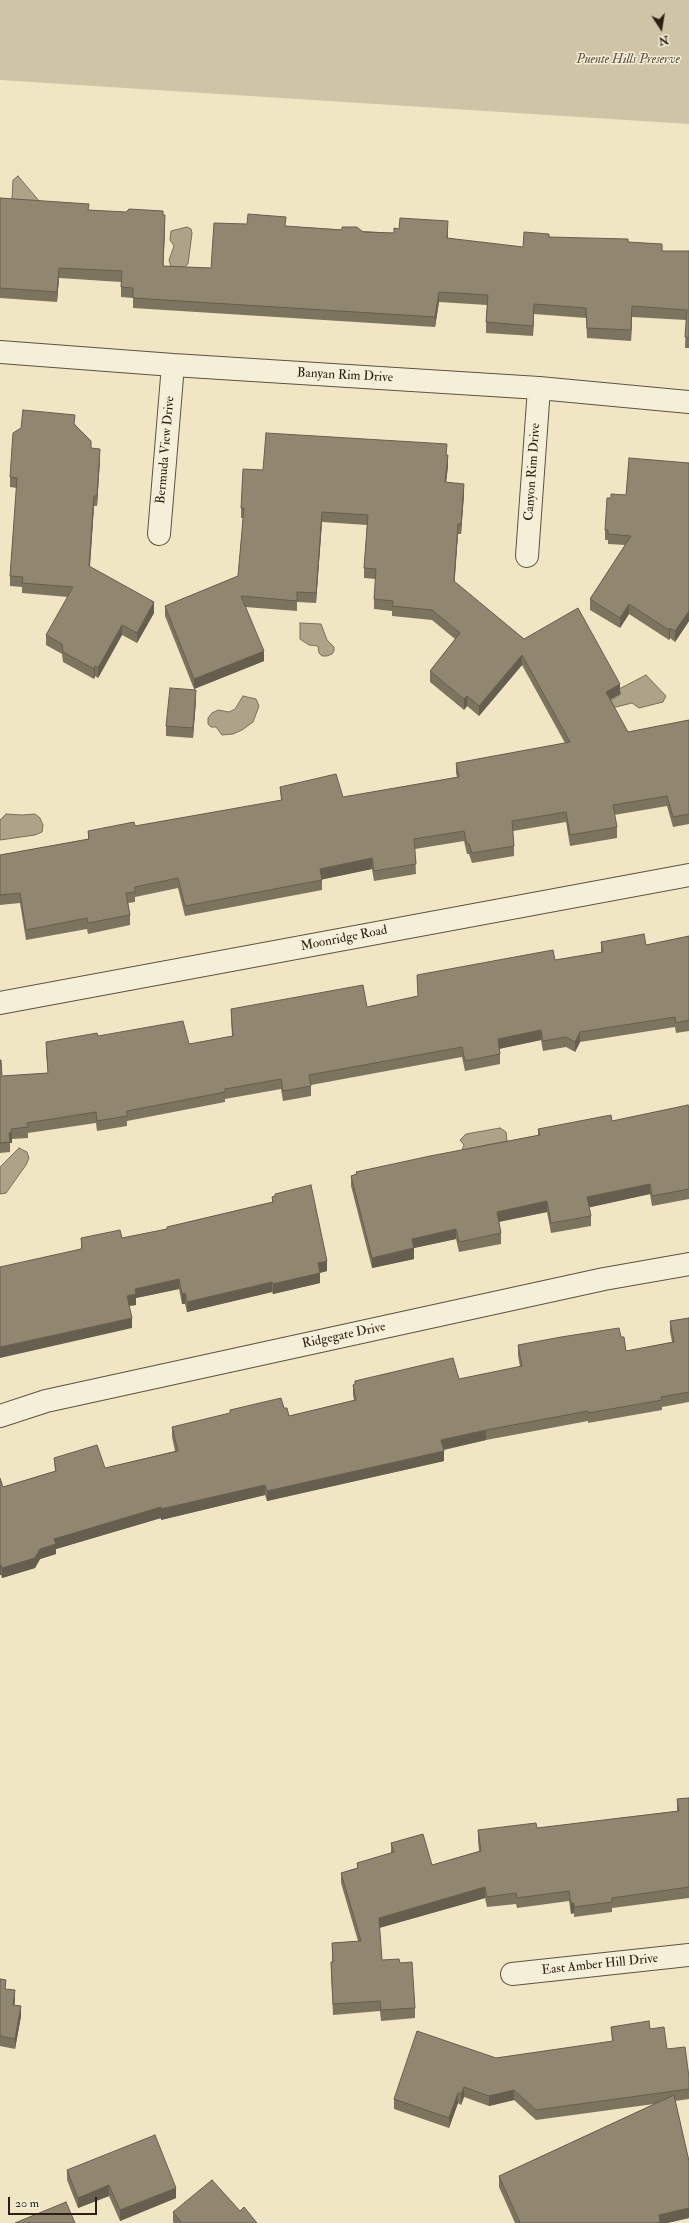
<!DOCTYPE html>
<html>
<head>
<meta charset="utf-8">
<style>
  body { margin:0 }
  #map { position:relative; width:689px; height:2223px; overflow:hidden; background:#f0e6c4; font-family:"IM FELL Double Pica",serif }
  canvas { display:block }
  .north { position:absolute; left:641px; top:8px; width:40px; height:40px; -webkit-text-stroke:3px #f5efd9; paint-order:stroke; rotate:168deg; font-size:11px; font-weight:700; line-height:16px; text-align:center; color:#2b2014 }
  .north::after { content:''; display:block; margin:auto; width:14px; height:18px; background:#2b2014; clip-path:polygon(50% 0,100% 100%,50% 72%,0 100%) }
  .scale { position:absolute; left:8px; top:2197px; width:89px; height:18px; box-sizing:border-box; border:2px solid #2b2014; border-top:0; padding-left:5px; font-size:12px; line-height:14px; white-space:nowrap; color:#2b2014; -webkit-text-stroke:3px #f5efd9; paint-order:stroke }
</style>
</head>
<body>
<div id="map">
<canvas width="689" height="2223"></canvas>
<div class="north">N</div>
<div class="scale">20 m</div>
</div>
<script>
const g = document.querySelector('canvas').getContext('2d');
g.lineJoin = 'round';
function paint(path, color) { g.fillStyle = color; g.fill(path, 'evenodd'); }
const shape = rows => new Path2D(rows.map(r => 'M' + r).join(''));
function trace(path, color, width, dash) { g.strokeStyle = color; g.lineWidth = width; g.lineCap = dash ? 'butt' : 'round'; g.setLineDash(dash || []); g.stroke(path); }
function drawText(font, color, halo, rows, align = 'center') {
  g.font = font + ' "IM FELL Double Pica",serif'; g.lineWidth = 3; g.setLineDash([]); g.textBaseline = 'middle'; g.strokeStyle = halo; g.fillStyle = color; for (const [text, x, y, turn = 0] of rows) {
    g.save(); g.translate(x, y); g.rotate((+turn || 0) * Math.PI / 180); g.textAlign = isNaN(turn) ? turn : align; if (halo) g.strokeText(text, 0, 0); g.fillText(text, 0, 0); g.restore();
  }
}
paint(shape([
  [0,0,689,0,689,124,0,80]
]), '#cfc4a6');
const water = shape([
  [18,176,40,202,12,199,13,180,18,176],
  [187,227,191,229,192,233,188,264,182,269,171,267,169,260,174,246,170,240,171,231,187,227],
  [300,623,321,624,327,640,334,647,334,651,332,654,327,656,322,656,319,653,318,646,309,645,300,639,300,623],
  [646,675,666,696,663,702,639,708,632,703,612,708,608,702,621,694,619,689,646,675],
  [243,696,256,699,259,706,253,722,242,730,233,734,222,735,216,727,211,727,208,724,208,718,212,713,218,710,229,712,235,709,243,696],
  [6,814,22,815,35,814,40,818,43,825,42,832,35,835,0,840,0,820,6,814],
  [500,1128,506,1132,507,1141,462,1150,464,1145,460,1140,466,1134,500,1128],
  [19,1148,27,1152,29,1158,26,1165,6,1193,0,1194,0,1167,19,1148]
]);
paint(water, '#ada388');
trace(water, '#796f5a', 1);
const street = shape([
  [0,352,173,365,539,388,689,402],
  [159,534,173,365],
  [527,556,539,388],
  [0,1003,689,875],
  [0,1416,46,1401,604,1279,689,1264],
  [512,1974,689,1955]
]);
trace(street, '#5c5240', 24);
trace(street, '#f5efd9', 22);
paint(shape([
  [0,198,89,210,163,215,165,226,163,266,211,268,286,226,394,233,448,231,448,239,523,247,549,237,628,242,662,251,689,251,689,348,685,348,686,320,632,317,631,341,587,338,586,318,534,314,533,336,486,333,486,322,487,305,439,302,435,327,133,308,133,298,121,297,121,282,59,278,57,302,0,298],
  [75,424,91,448,100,459,97,506,94,506,90,567,154,613,137,643,122,635,98,678,95,676,94,679,63,662,62,654,46,645,46,635,68,597,22,593,22,587,10,586,10,576,17,488,10,487,10,477],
  [446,455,448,466,446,482,464,494,461,534,458,534,454,582,524,639,620,694,610,700,628,732,689,720,689,824,673,827,667,806,614,815,617,827,617,838,570,846,566,822,513,831,514,846,514,856,472,863,469,854,467,854,464,841,415,849,416,874,374,881,372,869,322,879,322,890,185,916,178,888,135,897,135,902,128,903,130,915,130,925,88,934,87,929,26,940,20,903,0,905,0,855,88,839,88,831,135,826,281,801,280,787,343,797,457,777,456,773,456,763,565,743,522,665,479,716,467,706,464,710,430,682,430,671,455,639,432,620,392,616,392,611,374,609,374,599,376,579,364,578,364,568,367,525,322,522,316,603,297,602,297,611,245,607,264,661,194,689,165,616,165,606,238,576,243,518,241,518,241,508,263,470],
  [689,463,689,621,675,642,670,638,669,640,629,614,620,628,590,610,590,599,625,545,608,544,608,540,605,540,605,530,611,498,626,495],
  [196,700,193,738,166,736,166,726],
  [689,936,689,1031,676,1033,675,1027,580,1042,575,1052,566,1047,543,1051,541,1040,499,1049,500,1054,500,1064,465,1071,462,1057,311,1085,311,1096,283,1101,281,1089,225,1099,225,1102,127,1121,127,1126,97,1131,96,1123,28,1133,28,1138,12,1139,12,1143,10,1143,10,1152,0,1153,0,1060,2,1076,48,1073,46,1052,46,1042,98,1036,189,1044,232,1036,231,1019,231,1009,367,1007,418,996,417,975,555,960,601,952,601,942,646,945],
  [689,1108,689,1199,652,1206,650,1194,589,1207,591,1216,591,1226,551,1233,547,1212,499,1222,501,1233,501,1244,459,1252,456,1239,414,1248,414,1259,372,1268,351,1186,351,1176,356,1174,356,1172,538,1135,538,1129,612,1121],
  [275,1194,327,1271,320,1273,320,1283,273,1294,272,1292,187,1312,185,1304,182,1304,179,1289,136,1298,136,1305,129,1306,132,1328,81,1249,81,1238,122,1238,167,1229,167,1227,272,1202,272,1197,275,1196],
  [689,1318,689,1402,662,1407,662,1410,588,1423,588,1421,486,1440,444,1450,444,1461,267,1501,265,1495,161,1520,161,1518,56,1549,56,1554,40,1559,35,1568,2,1578,1,1575,0,1575,3,1487,55,1471,54,1458,105,1468,175,1451,172,1437,172,1427,230,1414,230,1410,284,1408,289,1416,354,1400,353,1395,353,1385,355,1384,355,1381,459,1379,520,1367,518,1355,518,1345,621,1337,626,1351,672,1342,670,1331,670,1321],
  [689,1798,689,1898,612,1908,612,1912,574,1917,574,1913,571,1914,569,1901,517,1908,516,1904,487,1907,485,1898,379,1928,382,1960,400,1963,415,2008,415,2018,381,2021,380,2011,333,2015,331,1972,331,1962,332,1962,332,1943,358,1941,341,1883,341,1873,357,1868,357,1863,391,1853,391,1843,432,1865,479,1851,478,1840,478,1830,537,1828,677,1811,677,1799],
  [0,1979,6,1989,15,2001,14,2005,21,2016,15,2049,0,2046],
  [611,2027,650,2029,689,2077,689,2099,675,2101,689,2161,689,2218,667,2223,515,2223,499,2187,499,2176,654,2104,536,2120,514,2100,489,2106,464,2097,461,2105,458,2103,449,2128,394,2109,394,2099,496,2058,612,2042],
  [67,2170,176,2198,120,2221,109,2196,78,2208,67,2180],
  [240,2211,257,2223,174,2223,173,2222,173,2212]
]), '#7d7460');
paint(shape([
  [165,215,165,226,163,276,163,266],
  [59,268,59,278,57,302,57,292],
  [439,292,439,302,435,327,435,317],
  [534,304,534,314,533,336,533,326],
  [632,306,632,317,631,341,631,330],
  [100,449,100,459,97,506,97,496],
  [448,455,448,466,445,492,445,482],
  [464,484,464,494,461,534,461,524],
  [94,496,94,506,89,577,89,566],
  [322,512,322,522,316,603,316,593],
  [458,524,458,534,454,591,454,581],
  [154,602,154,613,137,643,137,633],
  [629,604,629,614,620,628,620,618],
  [689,611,689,621,675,642,675,631],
  [122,625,122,635,98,678,98,668],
  [670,628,670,638,669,640,669,630],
  [264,651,264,661,194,689,194,679],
  [522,655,522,665,479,716,479,706],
  [95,666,95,676,94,679,94,669],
  [620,684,620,694,606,702,606,692],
  [196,690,196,700,193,738,193,728],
  [467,696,467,706,464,710,464,699],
  [372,858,372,869,320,880,320,869],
  [541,1030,541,1040,498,1049,498,1039],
  [580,1032,580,1042,575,1052,575,1042],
  [12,1132,12,1143,10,1143,9,1133],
  [650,1184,650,1194,587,1208,587,1197],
  [547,1201,547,1212,497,1222,497,1212],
  [456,1229,456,1239,414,1248,414,1259,372,1268,372,1258,412,1239],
  [327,1261,327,1271,318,1273,318,1263],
  [320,1273,320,1283,273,1294,273,1284],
  [179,1279,179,1289,136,1298,136,1305,127,1306,127,1296,135,1289],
  [272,1282,272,1292,187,1312,187,1302],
  [185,1293,185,1304,182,1304,182,1294],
  [132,1318,132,1328,0,1358,0,1347],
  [486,1430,486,1440,441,1450,441,1440],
  [444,1451,444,1461,267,1501,267,1491],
  [265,1485,265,1495,161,1520,161,1509],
  [161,1507,161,1518,56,1549,56,1554,40,1559,35,1568,2,1578,2,1568,40,1549,54,1539],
  [0,1565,1,1565,1,1575,0,1575],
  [485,1887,485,1898,379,1928,379,1918],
  [571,1903,574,1903,574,1913,571,1914],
  [15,1990,15,2001,13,2015,13,2005],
  [21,2006,21,2016,15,2049,15,2039],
  [464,2087,464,2097,461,2105,461,2094],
  [514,2090,514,2100,489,2106,489,2096],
  [458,2093,458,2103,449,2128,449,2118],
  [109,2185,109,2196,78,2208,78,2198],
  [176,2188,176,2198,120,2221,120,2210],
  [689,2208,689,2218,667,2223,655,2223,659,2215]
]), '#665e4e');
const building = shape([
  [0,198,89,204,88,210,126,212,129,209,163,211,163,215,165,215,163,266,211,268,214,223,247,224,248,214,286,217,285,226,342,230,342,227,357,227,363,232,394,233,394,228,399,229,400,218,448,221,447,238,523,247,524,232,549,234,549,237,628,239,628,242,662,244,662,251,689,251,689,338,685,337,687,310,632,306,631,330,587,328,586,308,534,304,533,326,486,322,488,295,439,292,435,317,133,298,133,288,121,287,122,271,59,268,57,292,0,288,0,198],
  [23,410,75,415,74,424,91,441,91,448,100,449,97,496,94,496,89,566,154,602,137,633,122,625,98,668,95,666,94,669,63,652,62,644,46,635,73,587,22,583,23,577,10,576,17,478,10,477,13,433,21,428,23,410],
  [266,433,447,444,446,455,448,455,445,482,464,484,461,524,458,524,454,581,524,639,578,608,620,684,606,692,628,732,689,720,689,814,673,817,667,796,613,805,617,827,570,835,566,812,512,821,514,846,472,853,469,844,467,844,464,831,414,839,416,864,374,871,372,858,320,869,322,880,185,906,178,878,135,887,135,892,126,893,130,915,88,923,87,918,26,930,20,893,0,895,0,855,89,839,88,831,134,822,135,826,282,800,280,787,336,774,343,797,459,777,456,763,570,742,522,655,479,706,467,696,464,699,430,671,460,633,432,610,392,606,393,601,374,599,376,569,364,568,368,515,322,512,316,593,297,592,297,601,241,596,264,651,194,679,165,606,238,576,244,508,241,508,243,469,263,470,266,433],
  [629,458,689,463,689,611,675,631,670,628,669,630,629,604,620,618,590,599,631,536,608,534,608,530,605,530,607,498,611,498,611,494,626,495,629,458],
  [170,688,196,690,193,728,166,726,170,688],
  [644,934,646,945,689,936,689,1020,676,1023,675,1017,580,1032,575,1042,566,1037,543,1041,541,1030,498,1039,500,1054,465,1061,462,1047,309,1075,311,1086,283,1091,281,1079,225,1089,225,1092,127,1111,127,1116,97,1121,96,1112,27,1123,28,1127,11,1129,12,1132,9,1133,10,1142,0,1143,0,1060,1,1060,2,1076,48,1073,46,1042,97,1033,98,1036,183,1021,189,1044,233,1036,231,1009,363,985,367,1007,418,996,417,975,553,950,555,960,603,952,601,942,644,934],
  [688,1105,689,1108,689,1189,652,1196,650,1184,587,1197,591,1216,551,1223,547,1201,497,1212,501,1233,459,1242,456,1229,412,1239,414,1248,372,1258,351,1176,357,1174,356,1172,430,1156,540,1135,538,1129,611,1115,612,1121,688,1105],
  [311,1185,327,1261,318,1263,320,1273,273,1284,272,1282,187,1302,185,1293,182,1294,179,1279,135,1289,136,1294,127,1296,132,1318,0,1347,0,1267,81,1249,82,1247,81,1238,120,1230,122,1238,167,1229,167,1227,273,1202,272,1197,275,1196,275,1194,311,1185],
  [689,1318,689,1392,661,1397,662,1400,588,1413,588,1411,486,1430,441,1440,444,1451,267,1491,265,1485,161,1509,161,1507,54,1539,56,1544,40,1549,35,1558,2,1568,1,1565,0,1565,0,1478,3,1487,56,1471,54,1458,97,1445,105,1468,178,1451,172,1427,230,1413,230,1410,281,1398,284,1408,287,1408,289,1416,356,1400,353,1385,355,1384,355,1381,453,1358,459,1379,522,1366,518,1345,561,1337,619,1328,621,1337,624,1337,626,1351,674,1342,670,1321,689,1318],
  [689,1798,689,1887,612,1898,612,1902,574,1907,574,1903,571,1903,569,1891,517,1898,516,1893,487,1897,485,1887,379,1918,382,1960,399,1959,400,1963,412,1962,415,2008,381,2010,380,2001,333,2004,331,1962,333,1962,332,1943,361,1941,341,1873,358,1868,357,1863,394,1852,391,1843,423,1834,432,1865,481,1851,478,1830,536,1823,537,1828,679,1811,677,1799,689,1798],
  [0,1979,6,1980,5,1989,15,1990,13,2005,21,2006,15,2039,0,2036,0,1979],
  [649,2021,650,2029,664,2027,667,2049,685,2047,689,2077,689,2089,536,2110,514,2090,489,2096,464,2087,461,2094,458,2093,449,2118,394,2099,417,2031,496,2058,613,2041,611,2027,649,2021],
  [674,2095,689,2161,689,2208,659,2215,660,2222,655,2223,520,2223,499,2176,674,2095],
  [155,2135,176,2188,120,2210,109,2185,78,2198,67,2170,155,2135],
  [212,2180,240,2211,244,2207,257,2223,182,2223,173,2212,212,2180],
  [66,2202,75,2223,15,2223,66,2202]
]);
paint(building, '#918770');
trace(building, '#665e4e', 1);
drawText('italic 13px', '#5c5140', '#f5efd9', [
  ["Puente Hills Preserve",628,60]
]);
drawText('13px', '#2b2014', '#f5efd9', [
  ["Banyan Rim Drive",345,376,3],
  ["Bermuda View Drive",166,450,-85],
  ["Canyon Rim Drive",533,472,-86],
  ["Moonridge Road",344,939,-11],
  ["Ridgegate Drive",344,1336,-12],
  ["East Amber Hill Drive",600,1965,-6]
]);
</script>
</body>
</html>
